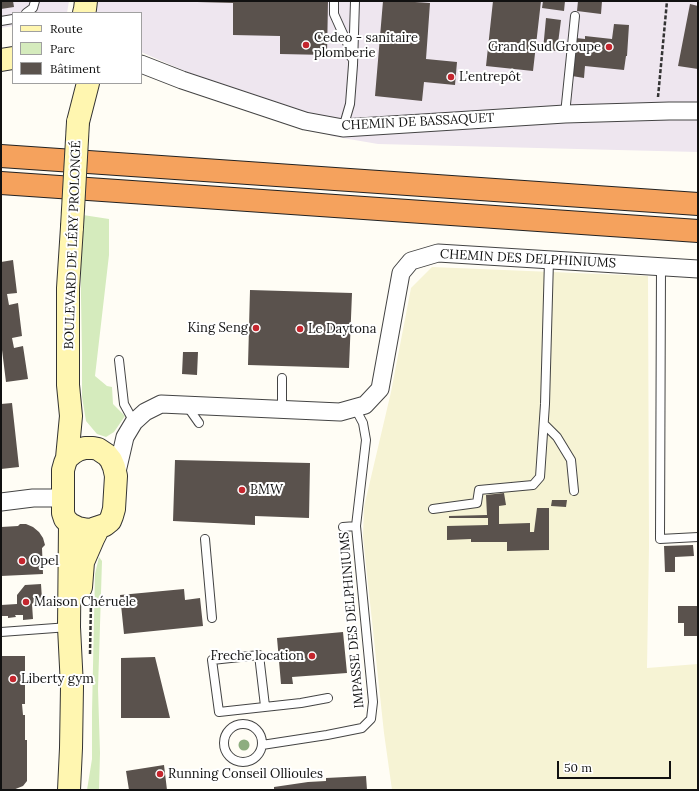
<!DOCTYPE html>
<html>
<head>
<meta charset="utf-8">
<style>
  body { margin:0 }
  #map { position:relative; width:699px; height:791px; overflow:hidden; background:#fffdf5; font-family:Lora,serif }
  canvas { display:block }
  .frame { position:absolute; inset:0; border:2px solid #111; pointer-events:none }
  .legend { position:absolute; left:12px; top:12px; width:130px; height:72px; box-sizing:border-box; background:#fff; border:1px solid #a0a0a0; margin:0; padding:5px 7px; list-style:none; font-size:12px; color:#111 }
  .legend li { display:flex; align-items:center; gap:8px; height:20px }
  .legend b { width:20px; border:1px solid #a0a0a0 }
  .scale { position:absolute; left:557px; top:761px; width:114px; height:18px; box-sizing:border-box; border:2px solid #111; border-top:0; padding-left:5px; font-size:12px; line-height:14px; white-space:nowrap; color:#111; -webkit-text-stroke:3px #fff; paint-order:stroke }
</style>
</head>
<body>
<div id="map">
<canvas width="699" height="791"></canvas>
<div class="frame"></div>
<ul class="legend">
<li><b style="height:5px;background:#fff6b0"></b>Route</li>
<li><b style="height:11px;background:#d5ebbd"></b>Parc</li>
<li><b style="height:11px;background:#5a524d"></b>Bâtiment</li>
</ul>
<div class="scale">50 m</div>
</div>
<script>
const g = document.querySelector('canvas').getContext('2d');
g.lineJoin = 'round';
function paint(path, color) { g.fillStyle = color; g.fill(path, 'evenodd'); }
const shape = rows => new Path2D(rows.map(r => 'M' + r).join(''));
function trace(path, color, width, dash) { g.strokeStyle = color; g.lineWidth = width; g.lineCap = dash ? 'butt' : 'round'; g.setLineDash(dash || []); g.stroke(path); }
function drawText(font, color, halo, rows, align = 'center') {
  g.font = font + ' Lora,serif'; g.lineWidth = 4; g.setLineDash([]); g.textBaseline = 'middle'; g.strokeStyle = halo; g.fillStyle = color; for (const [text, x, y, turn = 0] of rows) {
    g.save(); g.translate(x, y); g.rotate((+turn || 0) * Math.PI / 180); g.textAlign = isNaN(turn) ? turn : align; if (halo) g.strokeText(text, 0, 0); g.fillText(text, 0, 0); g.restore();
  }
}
paint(shape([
  [1,1,69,1,67,13,13,13,13,26,1,28],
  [97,1,698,1,698,152,378,144,331,136,292,110,187,72,141,52,141,13,97,13,96,10]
]), '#eee6ef');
paint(shape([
  [432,267,648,276,649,546,647,668,698,664,698,790,392,790,384,733,363,537,364,507,391,392,411,288]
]), '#f6f3d4');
paint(shape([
  [83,215,109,219,109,255,95,376,107,386,112,387,113,404,125,416,114,432,106,437,97,434,86,421,82,397,82,355,80,238],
  [99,557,102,561,98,689,100,753,99,790,87,790,92,759,92,712,95,574]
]), '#d5ebbd');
paint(shape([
  [1,1,13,1,14,7,1,9],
  [197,1,328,1,327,55,280,54,280,36,233,35,233,3,197,2],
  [383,1,400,1,430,3,426,59,457,62,455,85,424,82,422,101,375,96],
  [493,1,541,1,533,71,486,66],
  [543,1,565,1,564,11,542,8],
  [578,1,602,1,601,14,577,11],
  [690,4,698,6,698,69,678,66],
  [546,18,561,20,557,51,543,50],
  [614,24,629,25,627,56,626,56,624,70,585,66,584,78,572,76,576,38,585,39,585,36,612,39],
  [13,260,17,293,7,294,9,305,18,303,22,336,12,338,14,348,23,346,28,379,6,382,2,350,1,349,1,262],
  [250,290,352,293,349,368,248,365],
  [183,352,198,352,197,375,182,374],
  [12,403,19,467,1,469,1,404],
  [175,460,310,463,309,518,255,516,255,525,173,521],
  [504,493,506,505,499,506,499,524,530,523,530,532,534,532,537,508,549,508,549,550,507,551,507,542,471,542,471,539,447,540,447,526,488,525,488,518,449,518,449,516,487,515,486,495],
  [552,500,567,500,566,507,551,506],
  [20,524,26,524,33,527,39,532,43,538,45,545,42,548,43,574,1,576,1,527,18,526],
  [693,545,694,556,675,557,675,572,665,572,664,546],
  [41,584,42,599,36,600,32,604,33,619,23,620,23,615,15,615,16,617,8,618,8,616,1,616,1,605,17,604,17,595,25,585],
  [184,589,185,600,200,598,203,626,124,634,120,595],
  [678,606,698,606,698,636,684,636,684,623,678,623],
  [343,632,347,673,292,677,293,684,281,684,277,638],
  [1,656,25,656,25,704,22,704,23,715,25,715,25,740,27,740,27,781,23,786,13,790,1,790],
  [155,657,170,718,121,718,121,658],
  [164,765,167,790,129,790,126,771],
  [366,776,367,790,274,790,274,787,308,782,326,781,326,778]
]), '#5a524d');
const lane = shape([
  [334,1,334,14,348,45,351,57],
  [26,13,33,8,35,1],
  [1,21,13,19],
  [565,114,575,16],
  [343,128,350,104,353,65,355,1],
  [661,266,660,539,698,537],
  [119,360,124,404,134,422],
  [187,406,199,423],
  [282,410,282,378],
  [544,424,557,437,571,460,574,491],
  [433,509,477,503,479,490,533,485,540,477,545,404,549,260],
  [343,527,356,526],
  [205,539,212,618],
  [1,632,69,627],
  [265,706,259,655,212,660,219,712,301,703,328,698],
  '224 743a19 19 0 1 1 38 0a19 19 0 1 1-38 0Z',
  [262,745,327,735,362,728,371,719,373,702,356,526,366,440,363,423,355,408]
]);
const street = shape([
  [141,64,182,80,305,121,343,128,565,114,669,111,698,111],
  [116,476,125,437,134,422,145,412,161,404,340,412,365,405,380,389,401,273,411,261,438,253,698,269],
  [1,502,33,498,63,498]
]);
const secondary = shape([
  [84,13,85,9,86,1],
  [1,60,13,58],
  [78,122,88,83],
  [85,448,93,448,98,449,107,455,111,460,114,467,116,476,114,509,112,516,110,521,105,525,93,529,88,530,78,528,70,524,65,519,63,513,63,470,65,463,67,458,73,453,78,450,85,448],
  [67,458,71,416,68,385,68,288,72,227],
  [81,587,83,562,93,539,99,527],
  [69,790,71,748,72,687,69,627,70,524]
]);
const highway = shape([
  [1,156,698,204],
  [1,183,698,231]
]);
trace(lane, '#444', 10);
trace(street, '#444', 19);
trace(secondary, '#333', 24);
trace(highway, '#222', 24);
trace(shape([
  [658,97,667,1],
  [90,654,91,601]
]), '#333', 2.5, [4, 2]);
trace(lane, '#fff', 8);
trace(street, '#fff', 17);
trace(secondary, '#fff6b0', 22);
trace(highway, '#f5a25d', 22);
const secondaryBridge = shape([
  [72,227,78,122]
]);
trace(secondaryBridge, '#333', 24, []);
trace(secondaryBridge, '#fff6b0', 22);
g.fillStyle = '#8dad7f';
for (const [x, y] of [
  [244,745]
]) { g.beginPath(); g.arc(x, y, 5.5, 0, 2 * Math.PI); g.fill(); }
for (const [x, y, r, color] of [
  [306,45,4,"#c4262e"],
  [609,47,4,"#c4262e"],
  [451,77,4,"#c4262e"],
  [256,328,4,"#c4262e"],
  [300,329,4,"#c4262e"],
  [242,490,4,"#c4262e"],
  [22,561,4,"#c4262e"],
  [26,602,4,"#c4262e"],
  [312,656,4,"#c4262e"],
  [13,679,4,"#c4262e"],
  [160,774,4,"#c4262e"]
]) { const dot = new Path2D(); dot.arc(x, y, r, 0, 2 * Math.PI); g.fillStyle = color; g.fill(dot); trace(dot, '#fff', 1.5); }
drawText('13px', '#111', '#fff', [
  ["Cedeo - sanitaire",314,38],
  ["plomberie",314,53],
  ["Grand Sud Groupe",601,47,"right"],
  ["L'entrepôt",459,77],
  ["King Seng",248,328,"right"],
  ["Le Daytona",308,329],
  ["BMW",250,490],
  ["Opel",30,561],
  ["Maison Chéruele",34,602],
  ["Freche location",304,656,"right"],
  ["Liberty gym",21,679],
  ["Running Conseil Ollioules",168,774]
], 'left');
drawText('13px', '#111', '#fff', [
  ["CHEMIN DE BASSAQUET",418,122,-3],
  ["BOULEVARD DE LÉRY PROLONGÉ",73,245,-88],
  ["CHEMIN DES DELPHINIUMS",528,259,3],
  ["IMPASSE DES DELPHINIUMS",352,620,-95]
]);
</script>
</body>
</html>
